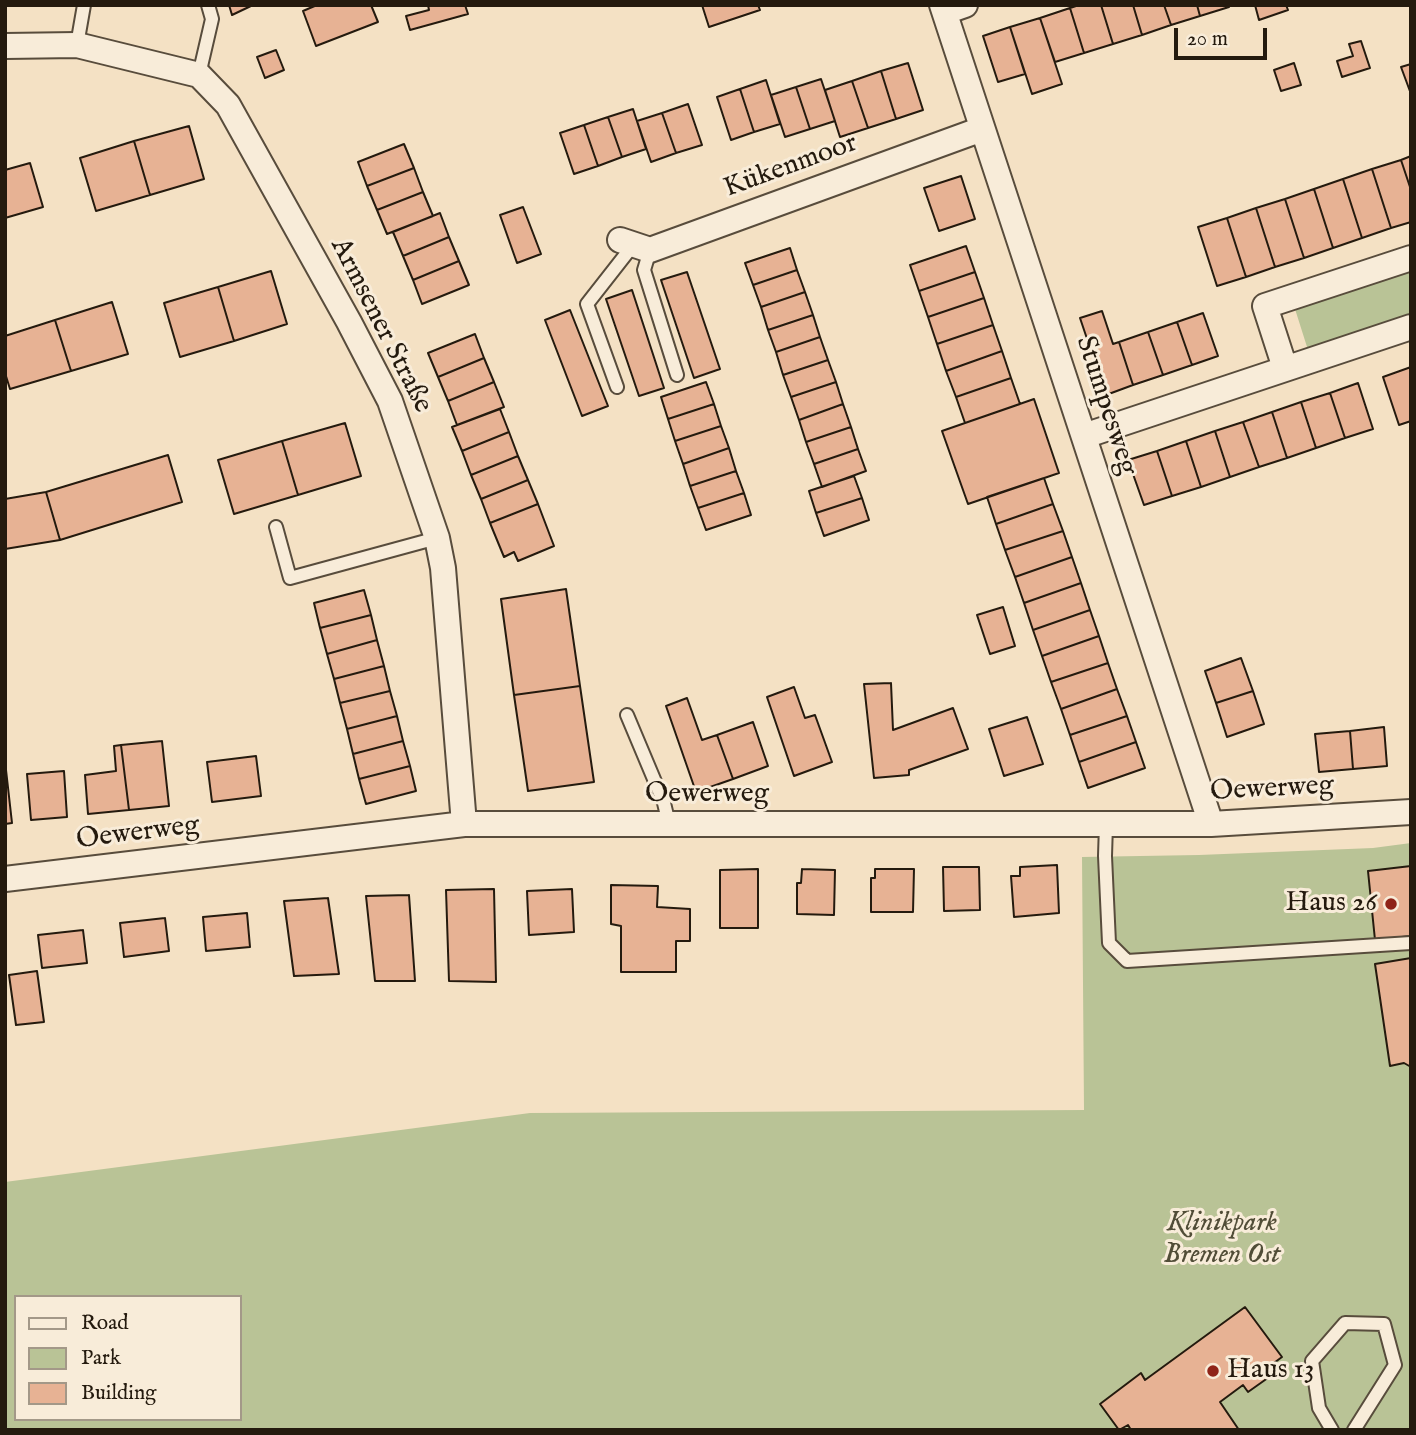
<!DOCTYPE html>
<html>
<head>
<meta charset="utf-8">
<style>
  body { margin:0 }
  #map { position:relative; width:1416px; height:1435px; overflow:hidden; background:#f4e1c4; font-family:"IM FELL English",serif }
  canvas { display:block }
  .frame { position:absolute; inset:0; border:7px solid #241a0e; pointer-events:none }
  .legend { position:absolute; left:14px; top:1295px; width:228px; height:126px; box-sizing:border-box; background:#f8ecd9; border:2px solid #a39888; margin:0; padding:9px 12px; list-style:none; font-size:21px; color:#241a0e }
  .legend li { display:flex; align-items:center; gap:14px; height:35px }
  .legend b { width:35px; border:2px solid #a39888 }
  .scale { position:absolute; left:1174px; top:28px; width:93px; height:32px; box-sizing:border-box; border:4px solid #241a0e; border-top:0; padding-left:9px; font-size:21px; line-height:24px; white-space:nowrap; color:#241a0e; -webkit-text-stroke:5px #f8ecd9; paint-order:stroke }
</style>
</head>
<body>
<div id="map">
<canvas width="1416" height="1435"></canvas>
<div class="frame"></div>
<ul class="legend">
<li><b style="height:9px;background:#f8ecd9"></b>Road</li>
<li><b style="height:19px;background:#b9c396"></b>Park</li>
<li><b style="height:19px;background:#e7b294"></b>Building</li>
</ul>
<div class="scale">20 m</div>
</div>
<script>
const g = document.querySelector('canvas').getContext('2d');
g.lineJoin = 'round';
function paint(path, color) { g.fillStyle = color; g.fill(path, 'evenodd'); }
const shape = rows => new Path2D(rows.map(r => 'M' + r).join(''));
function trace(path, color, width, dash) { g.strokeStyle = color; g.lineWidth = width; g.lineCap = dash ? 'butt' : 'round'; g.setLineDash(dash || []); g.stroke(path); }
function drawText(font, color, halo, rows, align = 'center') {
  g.font = font + ' "IM FELL English",serif'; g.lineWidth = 6; g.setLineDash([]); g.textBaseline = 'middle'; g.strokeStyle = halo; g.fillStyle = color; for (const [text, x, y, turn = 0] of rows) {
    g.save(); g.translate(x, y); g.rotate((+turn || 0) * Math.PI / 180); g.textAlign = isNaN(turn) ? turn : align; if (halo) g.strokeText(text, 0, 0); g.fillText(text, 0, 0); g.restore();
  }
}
paint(shape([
  [1411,271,1411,316,1308,350,1295,309],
  [1411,843,1411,1430,5,1430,5,1182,530,1113,1084,1110,1082,857,1199,855,1373,848],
  [16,1297,240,1297,240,1419,16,1419]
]), '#b9c396');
const building = shape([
  [229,5,253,5,232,15,229,5],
  [317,5,371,5,378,22,316,46,303,11,317,5],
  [428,5,465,5,468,14,410,30,406,16,429,10,428,5],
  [702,5,758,5,760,10,709,27,702,5],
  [1079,5,1101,5,1113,44,1084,53,1070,8,1079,5],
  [1101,5,1133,5,1142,35,1113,44,1101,5],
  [1133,5,1164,5,1171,25,1142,35,1133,5],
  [1164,5,1197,5,1200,16,1171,25,1164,5],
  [1197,5,1228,5,1229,7,1200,16,1197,5],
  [1255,5,1286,5,1288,10,1259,20,1255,5],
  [1070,8,1084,53,1055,62,1040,18,1070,8],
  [1040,18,1062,84,1032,94,1010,27,1040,18],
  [1010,27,1025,74,998,82,983,36,1010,27],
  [1361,41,1370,68,1342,77,1337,61,1353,56,1349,44,1361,41],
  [276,50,284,70,265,78,257,57,276,50],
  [908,63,923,110,896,119,881,71,908,63],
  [1294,63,1301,85,1281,91,1274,70,1294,63],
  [1411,64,1411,94,1401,67,1411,64],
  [881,71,896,119,868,128,852,81,881,71],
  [821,79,835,121,810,129,796,87,821,79],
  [766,80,780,124,754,132,740,89,766,80],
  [852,81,868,128,840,137,825,90,852,81],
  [796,87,810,129,785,137,771,95,796,87],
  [740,89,754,132,731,140,717,97,740,89],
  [688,104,702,145,676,153,662,113,688,104],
  [633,109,646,149,622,157,608,117,633,109],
  [662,113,676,153,651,162,637,121,662,113],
  [608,117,622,157,598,166,584,125,608,117],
  [584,125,598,166,574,174,560,133,584,125],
  [189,126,204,179,150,195,134,141,189,126],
  [134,141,150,195,96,211,80,158,134,141],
  [404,144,414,168,367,186,358,162,404,144],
  [1411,156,1411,190,1401,160,1411,156],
  [1401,160,1411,190,1411,222,1391,228,1372,169,1401,160],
  [30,163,43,207,5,218,5,170,30,163],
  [414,168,423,192,377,210,367,186,414,168],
  [1372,169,1391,228,1362,238,1343,179,1372,169],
  [961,176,975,219,939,231,924,188,961,176],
  [1343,179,1362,238,1333,248,1314,189,1343,179],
  [1314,189,1333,248,1304,258,1285,199,1314,189],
  [423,192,433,216,387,234,377,210,423,192],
  [1285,199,1304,258,1275,267,1256,208,1285,199],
  [523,207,541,254,517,263,500,215,523,207],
  [1256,208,1275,267,1246,277,1227,218,1256,208],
  [440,213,449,237,403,256,393,232,440,213],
  [1227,218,1246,277,1217,286,1198,227,1227,218],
  [449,237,459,261,413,280,403,256,449,237],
  [966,246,975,272,919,291,910,265,966,246],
  [790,248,797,270,753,285,745,263,790,248],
  [459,261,469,285,422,304,413,280,459,261],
  [797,270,805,292,761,307,753,285,797,270],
  [271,271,287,324,234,341,218,287,271,271],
  [687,272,720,369,694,378,661,280,687,272],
  [975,272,984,298,928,317,919,291,975,272],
  [218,287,234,341,180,357,164,303,218,287],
  [632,290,664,388,639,396,606,299,632,290],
  [805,292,813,315,768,330,761,307,805,292],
  [984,298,993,325,937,344,928,317,984,298],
  [112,302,128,354,71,371,55,320,112,302],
  [570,310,608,406,582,416,545,320,570,310],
  [1102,311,1113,344,1119,342,1133,385,1106,395,1080,318,1102,311],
  [1203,313,1218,356,1192,365,1177,322,1203,313],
  [813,315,820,337,776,352,768,330,813,315],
  [55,320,71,371,10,389,5,373,5,336,55,320],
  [1177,322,1192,365,1163,375,1148,332,1177,322],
  [993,325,1002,351,946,371,937,344,993,325],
  [1148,332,1163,375,1133,385,1119,342,1148,332],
  [475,334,484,358,438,377,428,353,475,334],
  [820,337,828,360,783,375,776,352,820,337],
  [1002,351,1011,378,956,397,946,371,1002,351],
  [484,358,494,382,448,401,438,377,484,358],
  [828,360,836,382,791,397,783,375,828,360],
  [1411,367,1411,421,1399,425,1383,377,1411,367],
  [1011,378,1020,404,965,423,956,397,1011,378],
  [494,382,504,407,457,425,448,401,494,382],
  [706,382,714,404,668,419,661,397,706,382],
  [836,382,843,404,799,420,791,397,836,382],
  [1358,383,1373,429,1345,438,1330,393,1358,383],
  [1330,393,1345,438,1316,448,1301,402,1330,393],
  [1034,399,1059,473,968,504,942,431,1034,399],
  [1301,402,1316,448,1287,458,1272,412,1301,402],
  [714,404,721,426,675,441,668,419,714,404],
  [843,404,851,427,806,442,799,420,843,404],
  [500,409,509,432,462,451,452,427,500,409],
  [1272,412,1287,458,1259,467,1243,422,1272,412],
  [1243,422,1259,467,1230,477,1215,431,1243,422],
  [345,423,361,476,298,495,282,441,345,423],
  [721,426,729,448,683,464,675,441,721,426],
  [851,427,858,449,814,464,806,442,851,427],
  [1215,431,1230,477,1201,487,1186,441,1215,431],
  [509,432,518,456,471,475,462,451,509,432],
  [282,441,298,495,234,514,218,460,282,441],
  [1186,441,1201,487,1172,496,1157,451,1186,441],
  [729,448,736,471,690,486,683,464,729,448],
  [858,449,866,471,822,487,814,464,858,449],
  [1157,451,1172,496,1144,505,1128,460,1157,451],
  [168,455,182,502,60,540,46,492,168,455],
  [518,456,528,480,481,499,471,475,518,456],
  [736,471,744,493,698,508,690,486,736,471],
  [854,476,862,498,816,513,809,491,854,476],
  [1044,478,1053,504,996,524,987,497,1044,478],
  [528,480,538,504,490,523,481,499,528,480],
  [46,492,60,540,5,549,5,499,46,492],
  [744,493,751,515,706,530,698,508,744,493],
  [862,498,869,520,824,536,816,513,862,498],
  [538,504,554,546,518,561,514,552,504,557,490,523,538,504],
  [1053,504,1063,531,1005,550,996,524,1053,504],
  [1063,531,1072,557,1015,577,1005,550,1063,531],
  [1072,557,1081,583,1024,603,1015,577,1072,557],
  [1081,583,1090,610,1033,630,1024,603,1081,583],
  [566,589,580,686,514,695,501,599,566,589],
  [364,590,371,615,320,628,314,603,364,590],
  [1003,607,1015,646,990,654,977,615,1003,607],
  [1090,610,1099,636,1042,656,1033,630,1090,610],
  [371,615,377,640,327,654,320,628,371,615],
  [1099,636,1108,663,1051,682,1042,656,1099,636],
  [377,640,384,666,334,679,327,654,377,640],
  [1241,658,1253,691,1216,703,1205,671,1241,658],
  [1108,663,1117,689,1061,709,1051,682,1108,663],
  [384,666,390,691,340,703,334,679,384,666],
  [891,683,893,730,953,708,968,749,909,770,909,775,874,778,864,684,891,683],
  [580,686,594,782,528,791,514,695,580,686],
  [794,687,805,718,815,715,832,762,794,776,767,697,794,687],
  [1117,689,1127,716,1070,735,1061,709,1117,689],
  [390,691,397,716,347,729,340,703,390,691],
  [1253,691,1264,724,1227,737,1216,703,1253,691],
  [687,698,702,740,717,735,733,779,696,792,666,706,687,698],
  [397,716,403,741,353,754,347,729,397,716],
  [1127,716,1136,742,1079,762,1070,735,1127,716],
  [1027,717,1043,764,1004,776,989,729,1027,717],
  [753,722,768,766,733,779,717,735,753,722],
  [1384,727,1387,766,1353,769,1350,731,1384,727],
  [1350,731,1353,769,1319,772,1315,734,1350,731],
  [162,741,169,806,129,810,121,745,162,741],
  [403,741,410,766,359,779,353,754,403,741],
  [1136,742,1145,768,1088,788,1079,762,1136,742],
  [121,745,129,810,88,814,85,775,116,771,114,746,121,745],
  [256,756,261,796,212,802,207,762,256,756],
  [5,761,12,823,5,824,5,761],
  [410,766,416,791,366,804,359,779,410,766],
  [64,771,67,817,31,820,27,774,64,771],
  [1057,865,1059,913,1014,917,1011,876,1020,876,1020,867,1057,865],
  [1411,866,1411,936,1375,940,1368,871,1411,866],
  [943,867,979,867,980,910,944,911,943,867],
  [758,869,758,928,720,928,720,870,758,869],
  [802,869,835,870,834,915,797,914,797,883,801,883,802,869],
  [875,869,914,869,913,912,871,912,871,878,875,878,875,869],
  [611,885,658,886,657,907,690,909,690,941,676,941,676,972,621,972,621,926,611,924,611,885],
  [494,889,496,982,449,981,446,890,494,889],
  [572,889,574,932,529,935,527,891,572,889],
  [409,895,415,981,375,981,366,896,409,895],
  [328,898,339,974,294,976,284,901,328,898],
  [247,913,250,947,206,951,203,917,247,913],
  [165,918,169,951,124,957,120,923,165,918],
  [83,930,87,963,42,968,38,935,83,930],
  [1411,958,1411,1067,1404,1063,1390,1066,1375,964,1411,958],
  [37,971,44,1022,16,1025,9,975,37,971],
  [1245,1307,1282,1357,1267,1368,1272,1375,1248,1392,1243,1385,1220,1402,1239,1430,1131,1430,1128,1425,1119,1430,1100,1404,1141,1373,1145,1380,1245,1307]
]);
paint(building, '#e7b294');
trace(building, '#241a0e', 2);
const lane = shape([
  [77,45,84,5],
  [199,75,212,19,208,5],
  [650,250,644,270,677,375],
  [617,387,587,304,634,244],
  [276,527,290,578,437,538],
  [627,715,664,803,669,824],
  [1106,824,1105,856,1109,943,1127,961,1411,943],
  [1332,1430,1319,1408,1312,1361,1345,1323,1384,1324,1395,1365,1354,1430]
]);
const street = shape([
  [942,5,1211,824],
  [945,12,965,5],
  [5,46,77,45,199,75,228,105,349,322,390,401,437,538,443,568,464,824],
  [620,240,650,250,982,129],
  [1285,368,1265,306,1411,258],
  [1084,436,1411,327],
  [5,879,464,824,1211,824,1411,812]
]);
trace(lane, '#584c3c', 16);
trace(street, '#584c3c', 28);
trace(lane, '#f8ecd9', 12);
trace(street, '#f8ecd9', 24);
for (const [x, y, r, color] of [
  [1391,904,7,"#8f2418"],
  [1213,1371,7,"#8f2418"]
]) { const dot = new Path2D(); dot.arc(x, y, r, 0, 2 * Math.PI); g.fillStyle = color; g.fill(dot); trace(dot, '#f8ecd9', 2.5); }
drawText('28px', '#241a0e', '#f8ecd9', [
  ["Kükenmoor",791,167,-20],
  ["Armsener Straße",380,326,63],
  ["Stumpesweg",1105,406,72],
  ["Oewerweg",1272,790,-3],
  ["Oewerweg",707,795],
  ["Oewerweg",138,834,-7]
]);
drawText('28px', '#241a0e', '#f8ecd9', [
  ["Haus 26",1377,904],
  ["Haus 13",1227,1371,"left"]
], 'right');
drawText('italic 28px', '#514d37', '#f8ecd9', [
  ["Klinikpark",1222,1224],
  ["Bremen Ost",1222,1256]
]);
</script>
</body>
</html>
